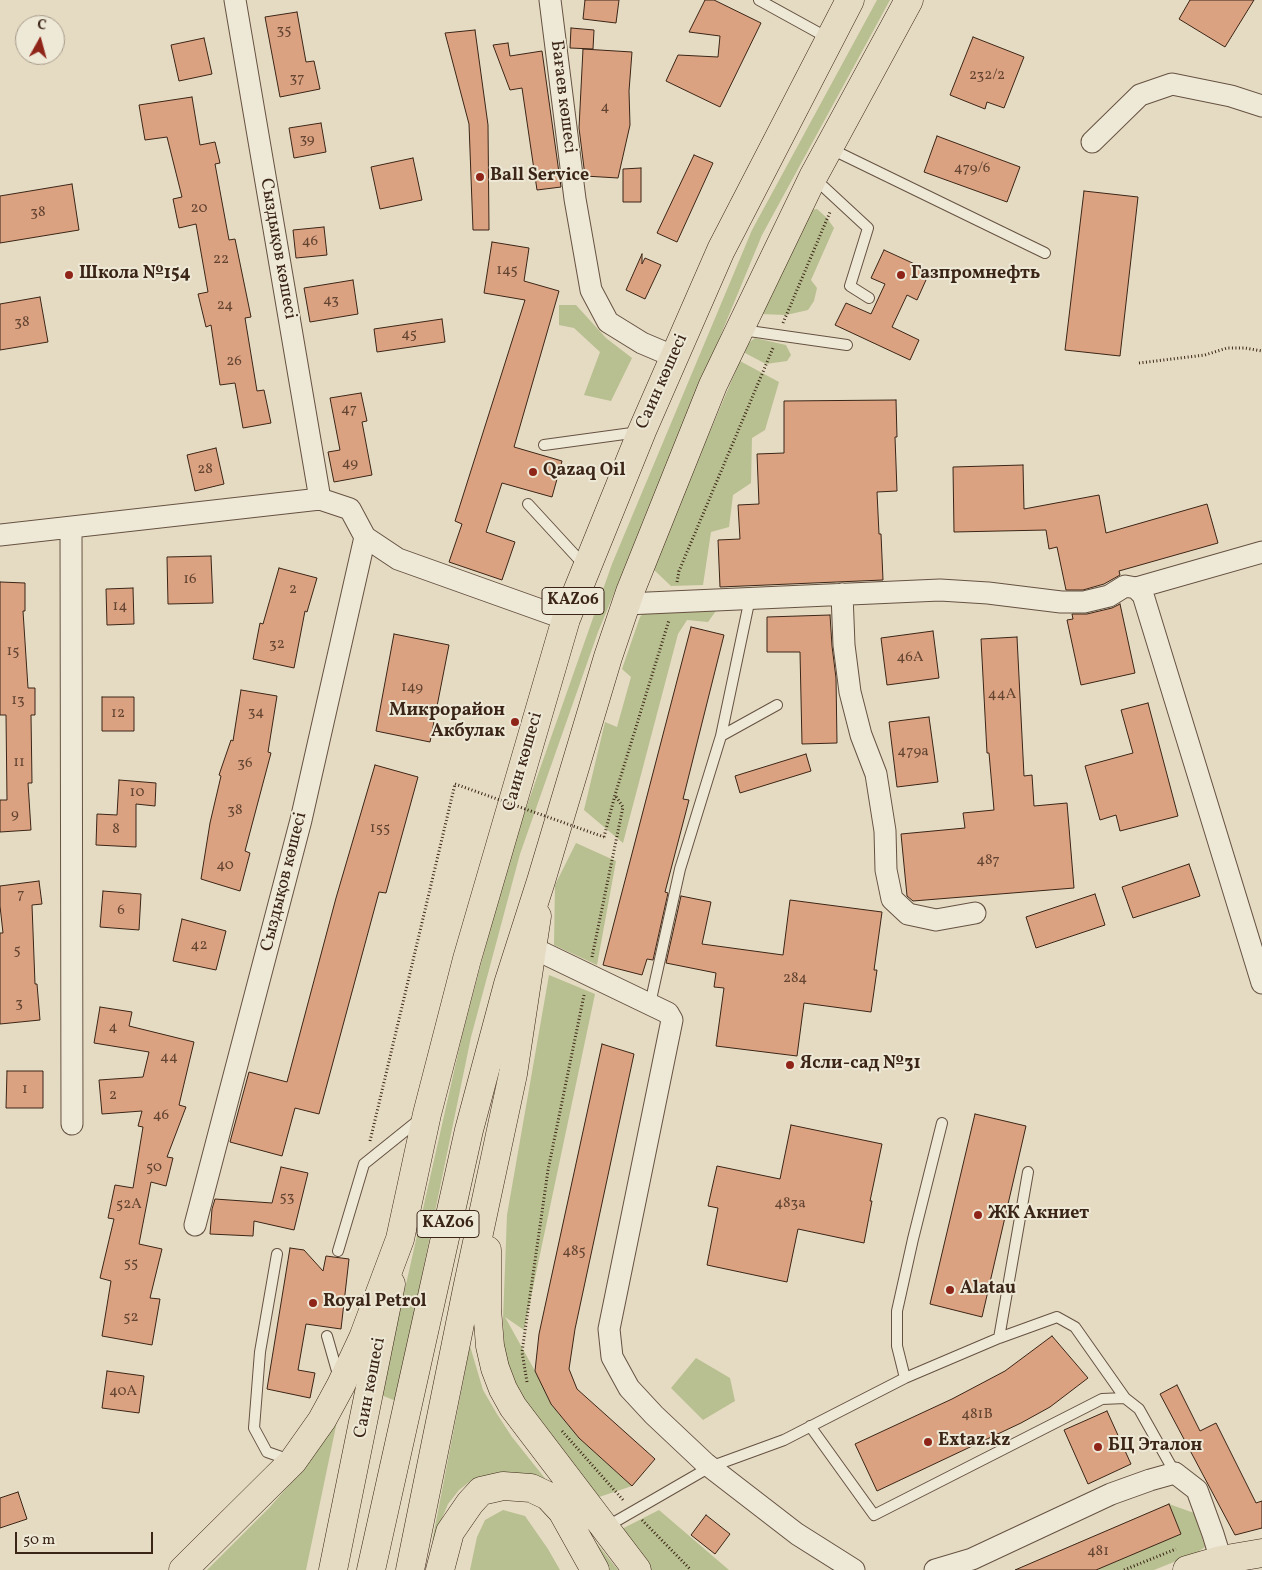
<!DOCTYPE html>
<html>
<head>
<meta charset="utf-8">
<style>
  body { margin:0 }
  #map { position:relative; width:1262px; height:1570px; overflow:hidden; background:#e5dbc2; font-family:Vollkorn,serif }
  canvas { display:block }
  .north { position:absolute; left:15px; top:15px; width:50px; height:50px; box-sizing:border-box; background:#eee8d7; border:1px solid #a69a8a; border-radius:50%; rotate:7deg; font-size:14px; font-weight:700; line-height:20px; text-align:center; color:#3b2516 }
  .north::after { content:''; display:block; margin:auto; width:18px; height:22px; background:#8f2418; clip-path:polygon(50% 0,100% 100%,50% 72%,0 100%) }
  .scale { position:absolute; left:15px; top:1532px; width:138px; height:22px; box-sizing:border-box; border:2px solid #3b2516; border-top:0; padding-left:6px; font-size:15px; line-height:18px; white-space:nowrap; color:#3b2516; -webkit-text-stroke:4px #eee8d7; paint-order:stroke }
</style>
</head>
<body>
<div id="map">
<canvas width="1262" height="1570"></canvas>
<div class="north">С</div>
<div class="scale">50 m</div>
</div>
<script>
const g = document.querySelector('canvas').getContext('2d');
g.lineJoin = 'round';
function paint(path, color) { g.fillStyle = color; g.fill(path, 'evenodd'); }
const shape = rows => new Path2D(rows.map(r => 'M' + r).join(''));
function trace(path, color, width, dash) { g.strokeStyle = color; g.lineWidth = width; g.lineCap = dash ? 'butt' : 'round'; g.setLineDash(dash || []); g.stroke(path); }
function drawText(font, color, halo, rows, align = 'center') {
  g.font = font + ' Vollkorn,serif'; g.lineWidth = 4; g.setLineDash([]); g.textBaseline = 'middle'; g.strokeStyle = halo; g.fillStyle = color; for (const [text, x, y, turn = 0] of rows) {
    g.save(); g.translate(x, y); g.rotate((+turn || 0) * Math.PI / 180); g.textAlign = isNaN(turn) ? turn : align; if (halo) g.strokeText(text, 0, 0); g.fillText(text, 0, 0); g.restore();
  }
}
paint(shape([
  [877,0,890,0,762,235,598,632,520,854,471,1037,396,1401,381,1395,462,1036,510,854,612,564,752,230],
  [817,209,827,218,834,228,811,280,817,288,814,301,808,310,786,315,760,314,810,210],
  [559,305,576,305,606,338,632,358,611,401,584,395,600,352,574,328,559,325],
  [755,338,786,345,791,355,787,361,766,364,745,353,746,345],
  [740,361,779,382,765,430,752,438,751,483,733,495,729,527,711,532,703,585,671,586,652,568],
  [718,608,708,622,687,620,678,634,623,843,584,810,605,722,617,727,631,677,622,669,640,617,647,609],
  [576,843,616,861,597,965,554,945,555,885],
  [549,975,595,994,524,1330,505,1317,535,1371,551,1404,579,1438,632,1486,599,1497,515,1388,504,1348,503,1320,507,1215],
  [470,1346,483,1390,497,1414,512,1437,618,1570,605,1570,506,1473,473,1479,459,1490,448,1504,432,1542],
  [696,1358,730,1378,735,1401,703,1420,671,1388],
  [341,1402,306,1570,207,1570,269,1508,299,1474],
  [1169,1504,1194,1513,1205,1547,1196,1553,1154,1570,1096,1570,1181,1534],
  [503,1510,525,1516,548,1549,560,1570,470,1570,477,1537,485,1520],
  [659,1510,729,1570,651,1570,616,1532]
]), '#b8bf90');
const building = shape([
  [585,0,619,0,616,23,583,19,585,0],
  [705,0,714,0,761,23,720,107,666,81,678,55,718,57,720,36,689,32,705,0],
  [1190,0,1254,0,1225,47,1179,19,1190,0],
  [297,12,306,62,314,61,320,89,280,97,265,17,297,12],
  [571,28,594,30,593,49,570,48,571,28],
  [475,30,488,125,489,230,473,230,469,124,445,33,475,30],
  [973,37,1024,57,1004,108,987,102,985,109,950,95,973,37],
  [204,38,212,74,179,81,171,45,204,38],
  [508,43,510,56,542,51,561,187,537,190,522,88,510,90,493,45,508,43],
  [583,49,632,52,629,91,630,125,618,178,585,176,579,128,583,49],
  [192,97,200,145,215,142,220,163,215,164,229,240,235,239,251,317,245,318,257,391,264,390,271,423,243,428,235,383,220,385,211,325,206,327,198,294,208,292,196,224,179,228,173,199,182,197,167,137,145,140,139,105,192,97],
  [321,123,326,152,294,158,289,128,321,123],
  [937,136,1020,167,1007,202,924,172,937,136],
  [694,155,713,163,677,242,657,233,694,155],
  [413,158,422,200,380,209,371,167,413,158],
  [641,168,641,202,623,202,623,169,641,168],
  [72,184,79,230,0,243,0,196,72,184],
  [1084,191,1138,197,1120,356,1065,350,1084,191],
  [324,227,327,255,296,258,293,230,324,227],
  [492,242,529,248,524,281,559,291,514,447,562,461,552,497,502,483,486,532,515,542,502,580,449,562,462,524,455,521,525,300,484,293,492,242],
  [884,250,930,271,917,300,907,295,892,327,919,340,910,360,835,325,846,303,871,314,885,284,871,278,884,250],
  [642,254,642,264,645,258,661,265,645,299,626,290,642,254],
  [353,280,358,314,310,322,304,288,353,280],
  [40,297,48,342,0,350,0,304,40,297],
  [442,319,445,342,377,352,374,329,442,319],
  [361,393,367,421,362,422,372,475,334,482,328,452,340,450,330,398,361,393],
  [896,400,897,437,895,437,897,491,877,492,879,534,881,534,883,580,720,587,718,540,740,539,738,505,759,504,757,454,784,453,784,401,896,400],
  [216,448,224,484,195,491,187,455,216,448],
  [1023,465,1024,509,1099,495,1106,533,1207,504,1218,543,1119,571,1120,575,1104,584,1083,590,1066,590,1057,547,1049,549,1046,530,954,532,953,467,1023,465],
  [211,556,213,603,168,604,167,557,211,556],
  [279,568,317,578,307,612,305,611,294,668,253,659,260,623,263,624,279,568],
  [0,582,25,583,25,611,23,611,28,688,35,688,35,715,31,715,32,783,28,783,31,830,0,832,0,800,7,800,6,715,0,715,0,582],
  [133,588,134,624,107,625,106,589,133,588],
  [1120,604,1135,673,1081,685,1067,620,1073,619,1072,614,1087,614,1112,608,1120,604],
  [830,615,832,646,836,678,837,743,802,744,800,652,767,652,767,617,830,615],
  [691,627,724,635,683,799,689,800,665,892,668,893,653,960,647,959,642,975,603,965,691,627],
  [933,631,939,678,887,685,881,638,933,631],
  [394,634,449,645,430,742,376,731,394,634],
  [1017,637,1024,776,1032,775,1034,806,1067,803,1074,888,913,901,907,896,901,834,965,828,963,813,994,810,989,753,987,753,981,639,1017,637],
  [241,690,277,696,268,752,271,753,245,851,250,853,240,891,201,879,210,823,221,776,219,775,231,740,233,741,241,690],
  [102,697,134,697,134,731,102,731,102,697],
  [1148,703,1178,816,1120,831,1116,815,1100,820,1085,766,1133,753,1121,710,1148,703],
  [929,717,938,782,897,787,889,722,929,717],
  [806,754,811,771,740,793,735,776,806,754],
  [375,765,418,777,386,893,379,892,319,1114,295,1108,282,1156,230,1142,249,1072,287,1082,336,898,375,765],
  [119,780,156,783,155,806,136,804,136,847,96,845,97,814,117,815,119,780],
  [1189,864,1200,896,1133,918,1122,887,1189,864],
  [39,881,42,904,32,905,35,984,37,984,40,1020,0,1024,0,933,3,933,0,906,0,886,39,881],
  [103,891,141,894,139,930,100,927,103,891],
  [1095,894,1105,925,1036,948,1026,917,1095,894],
  [681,896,711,902,702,944,783,955,790,900,882,912,874,970,877,970,871,1012,804,1003,797,1056,716,1046,724,988,714,987,716,973,666,963,681,896],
  [182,919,226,931,216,970,173,961,182,919],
  [100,1007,132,1012,129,1026,194,1042,179,1105,186,1107,167,1157,173,1158,166,1186,151,1182,139,1244,162,1249,150,1298,160,1299,152,1345,102,1336,111,1281,100,1278,114,1219,108,1218,115,1185,133,1188,143,1127,138,1126,142,1111,102,1114,99,1080,143,1077,149,1052,94,1043,100,1007],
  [602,1044,634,1054,575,1329,569,1369,577,1389,655,1459,632,1486,579,1438,551,1404,535,1371,539,1334,602,1044],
  [7,1071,43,1071,43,1108,6,1108,7,1071],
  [975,1114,1026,1126,982,1317,930,1304,975,1114],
  [791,1125,882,1144,870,1201,872,1201,864,1243,798,1229,787,1282,707,1265,718,1208,708,1206,717,1166,780,1179,791,1125],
  [281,1167,308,1173,294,1230,254,1221,253,1236,210,1234,212,1209,215,1199,272,1203,281,1167],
  [290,1248,304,1250,323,1271,326,1256,349,1259,341,1329,306,1324,298,1370,315,1373,310,1398,267,1389,290,1248],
  [1052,1336,1088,1378,1050,1407,1021,1423,877,1491,855,1444,952,1399,1005,1371,1052,1336],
  [107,1371,144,1376,139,1413,102,1408,107,1371],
  [1177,1385,1200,1431,1216,1423,1256,1503,1262,1501,1262,1528,1235,1535,1160,1394,1177,1385],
  [1107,1411,1131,1464,1088,1484,1064,1430,1107,1411],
  [18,1492,27,1519,0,1528,0,1498,18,1492],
  [1169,1504,1181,1534,1096,1570,1015,1570,1169,1504],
  [706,1515,730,1534,715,1554,691,1535,706,1515]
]);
paint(building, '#dba282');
trace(building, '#3b2516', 1);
const lane = shape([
  [759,0,828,38],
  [829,148,1045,253],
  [814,178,868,228,850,286,869,298],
  [742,330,847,345],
  [544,445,639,432],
  [528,504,585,566],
  [721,736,777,705],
  [650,1004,680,869,721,736,750,598],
  [338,1251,364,1164,420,1119],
  [277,1254,260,1352,254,1428,267,1452,290,1460],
  [327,1336,339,1378],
  [999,1338,1028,1172],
  [905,1378,897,1346,897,1311,913,1239,942,1123],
  [810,1426,874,1515,1102,1399,1125,1398,1139,1409,1175,1473],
  [606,1527,710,1467,784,1440,905,1378,999,1338,1057,1317,1075,1327,1125,1398]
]);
const street = shape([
  [235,0,320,499],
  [550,0,575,199,591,290,608,322,642,343,675,357],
  [1092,142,1140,95,1172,84,1231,96,1262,106],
  [71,528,72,1124],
  [0,535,320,499,350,509,365,537,398,559,566,619],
  [1136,588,1143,595,1262,983],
  [842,594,844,645,850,692,861,735,876,774,885,831,886,870,892,899,908,914,936,920,975,913],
  [626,604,940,590,988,593,1061,602,1084,602,1109,596,1125,586,1136,588,1262,552],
  [533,948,668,1013,672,1020,609,1329,612,1357,629,1388,654,1415,705,1463,797,1534,854,1570],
  [195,1225,301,820,365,537],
  [935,1570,972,1559,1111,1494,1150,1480,1175,1473,1197,1490,1213,1534,1221,1560]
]);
const primary = shape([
  [487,1250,487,1309,490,1346,495,1368,503,1389,513,1407,637,1570],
  [333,1570,391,1284],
  [410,1570,467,1289,513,1074,537,916],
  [440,1570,450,1532,470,1503,481,1491,503,1486,531,1488,548,1496,562,1511,595,1570],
  [1187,1570,1221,1560,1262,1553]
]);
const highway = shape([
  [183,1570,293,1461,322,1420,341,1385,363,1338,400,1239,427,1114,467,959,566,619,642,431,721,250,850,0],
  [371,1570,469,1130,508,984,541,881,608,657,630,592,713,385,813,177,909,0]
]);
trace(lane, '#665241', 12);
trace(street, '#665241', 23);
trace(primary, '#3b2516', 29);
trace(highway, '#3b2516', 29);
trace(shape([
  [783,323,830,212],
  [1139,363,1205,355,1227,348,1245,348,1262,351],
  [677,582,679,571,773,348],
  [604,837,615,795,669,620],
  [592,957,623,807,615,795],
  [370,1141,455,784],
  [527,1382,522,1352,548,1170,584,995],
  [562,1431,624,1501],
  [642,1520,691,1570],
  [1124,1570,1176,1549]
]), '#3b2516', 3, [1, 2.5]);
trace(lane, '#eee8d7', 10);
trace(street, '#eee8d7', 21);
trace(primary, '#e5dbc2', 28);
trace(highway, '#e5dbc2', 28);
trace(shape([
  [455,784,604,837]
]), '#3b2516', 3, [1, 2.5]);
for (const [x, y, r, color] of [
  [480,177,5,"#8f2418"],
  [69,275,5,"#8f2418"],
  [901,275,5,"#8f2418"],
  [533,472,5,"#8f2418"],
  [515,722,5,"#8f2418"],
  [790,1065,5,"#8f2418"],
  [978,1215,5,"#8f2418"],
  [950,1290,5,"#8f2418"],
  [313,1303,5,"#8f2418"],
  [928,1442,5,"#8f2418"],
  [1098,1447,5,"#8f2418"]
]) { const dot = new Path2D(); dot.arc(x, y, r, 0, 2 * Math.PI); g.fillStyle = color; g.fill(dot); trace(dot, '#eee8d7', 2); }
drawText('15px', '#634431', null, [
  ["35",284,31],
  ["232/2",987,76],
  ["37",297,79],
  ["4",605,108],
  ["39",307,140],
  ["479/6",972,169],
  ["20",199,209],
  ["38",38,213],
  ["46",310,242],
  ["22",221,260],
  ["145",507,271],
  ["43",331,301],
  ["24",225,306],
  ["38",22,323],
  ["45",409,335],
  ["26",234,362],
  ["47",349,410],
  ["49",350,464],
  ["28",205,470],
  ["16",190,580],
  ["2",293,590],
  ["14",120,607],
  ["32",277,645],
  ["15",13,652],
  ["46А",910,658],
  ["149",412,688],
  ["44А",1002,695],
  ["13",18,701],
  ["34",256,713],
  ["12",118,714],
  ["479а",913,752],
  ["11",19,763],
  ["36",245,764],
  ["10",137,793],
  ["38",235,811],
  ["9",15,815],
  ["155",380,829],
  ["8",116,830],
  ["487",988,861],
  ["40",225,866],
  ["7",21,895],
  ["6",121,911],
  ["42",199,946],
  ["5",17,951],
  ["284",795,979],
  ["3",19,1004],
  ["4",113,1028],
  ["44",169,1058],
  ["1",25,1090],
  ["2",113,1096],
  ["46",161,1116],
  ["50",154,1168],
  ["53",287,1198],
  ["483а",790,1204],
  ["52А",129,1205],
  ["485",574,1252],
  ["55",131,1264],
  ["52",131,1318],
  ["40А",123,1392],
  ["481В",977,1415],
  ["481",1098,1552]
]);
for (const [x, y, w] of [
  [573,601,62],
  [448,1224,62]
]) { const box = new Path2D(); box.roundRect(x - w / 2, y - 13.5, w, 27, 4); g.fillStyle = '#eee8d7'; g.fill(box); trace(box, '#3b2516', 1); }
drawText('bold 16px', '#3b2516', null, [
  ["KАZ06",573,601],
  ["KАZ06",448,1224]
]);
drawText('18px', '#3b2516', '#eee8d7', [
  ["Бағаев көшесі",562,97,83],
  ["Сыздықов көшесі",277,249,80],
  ["Саин көшесі",663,382,-66],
  ["Саин көшесі",524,762,-74],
  ["Сыздықов көшесі",285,882,-76],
  ["Саин көшесі",371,1388,-79]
]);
drawText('bold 18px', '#3b2516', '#eee8d7', [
  ["Ball Service",490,177],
  ["Школа №154",79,275],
  ["Газпромнефть",911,275],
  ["Qazaq Oil",543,472],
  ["Микрорайон",505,712,"right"],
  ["Акбулак",505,733,"right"],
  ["Ясли-сад №31",800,1065],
  ["ЖК Акниет",988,1215],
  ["Alatau",960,1290],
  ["Royal Petrol",323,1303],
  ["Extaz.kz",938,1442],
  ["БЦ Эталон",1108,1447]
], 'left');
</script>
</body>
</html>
